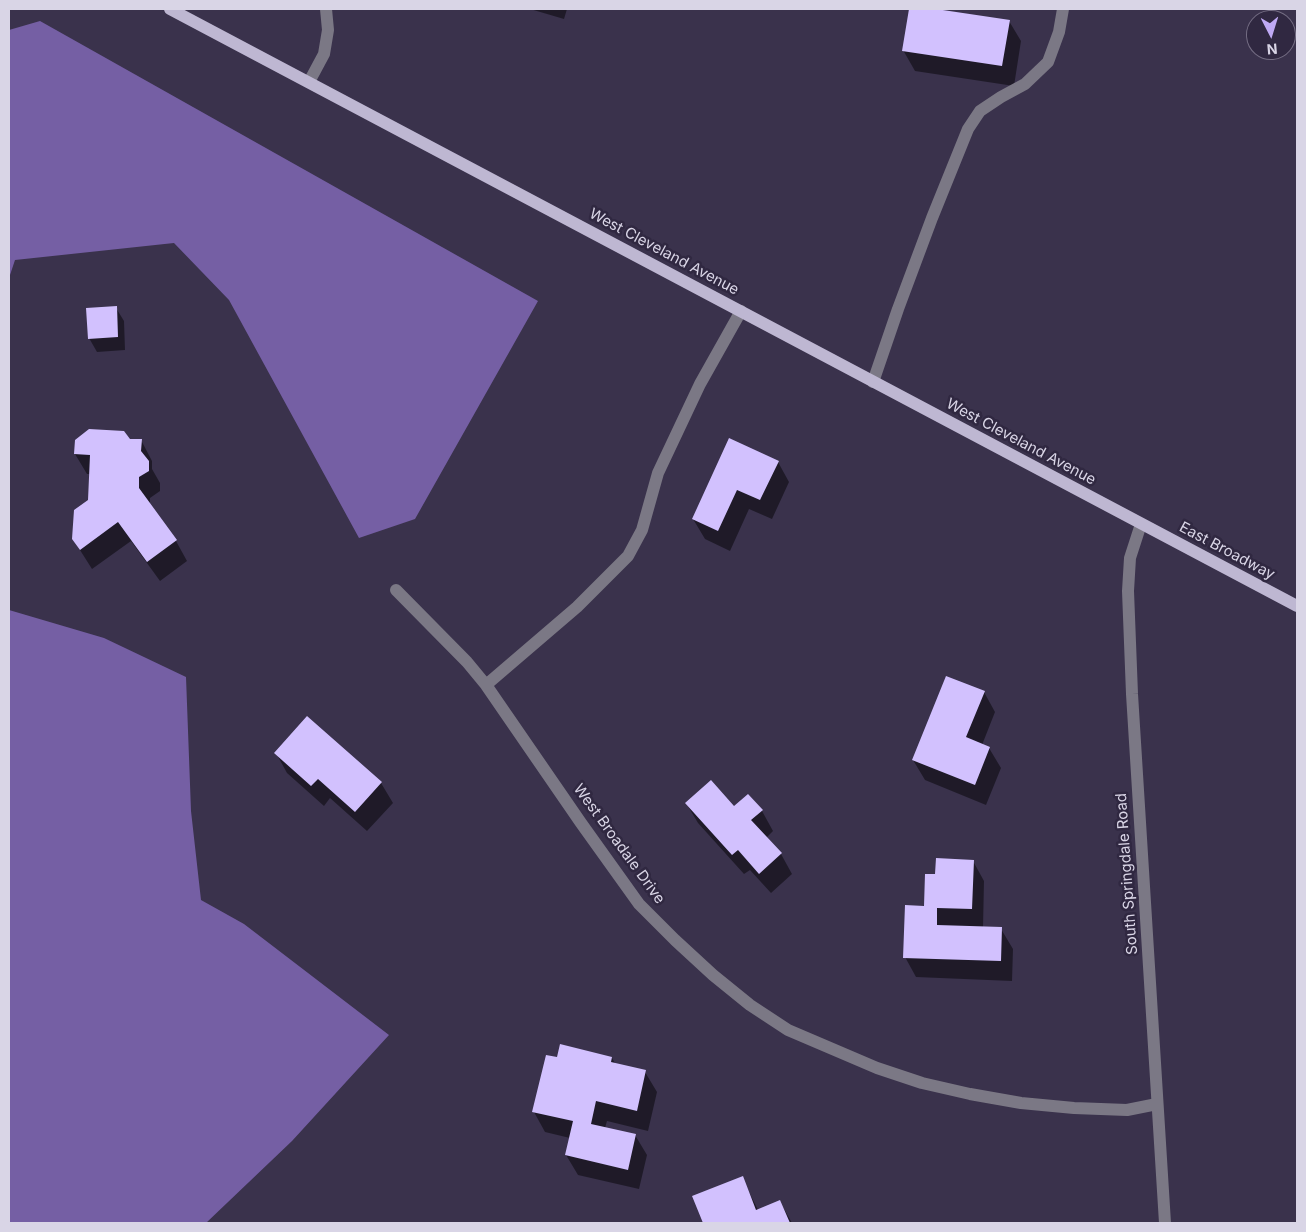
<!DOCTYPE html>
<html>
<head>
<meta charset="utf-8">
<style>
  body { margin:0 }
  #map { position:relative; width:1306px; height:1232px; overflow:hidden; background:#3a324c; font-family:Inter,sans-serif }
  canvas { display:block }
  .frame { position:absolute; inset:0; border:10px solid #d9d5e6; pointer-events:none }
  .north { position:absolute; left:1246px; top:10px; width:50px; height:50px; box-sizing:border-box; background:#302841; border:1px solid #746d83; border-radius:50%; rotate:175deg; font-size:14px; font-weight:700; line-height:20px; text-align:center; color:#d9d5e6 }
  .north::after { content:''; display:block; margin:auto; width:18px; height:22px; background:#bfa9f4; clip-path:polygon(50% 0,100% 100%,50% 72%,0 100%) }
</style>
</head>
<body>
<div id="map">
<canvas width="1306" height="1232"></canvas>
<div class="frame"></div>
<div class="north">N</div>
</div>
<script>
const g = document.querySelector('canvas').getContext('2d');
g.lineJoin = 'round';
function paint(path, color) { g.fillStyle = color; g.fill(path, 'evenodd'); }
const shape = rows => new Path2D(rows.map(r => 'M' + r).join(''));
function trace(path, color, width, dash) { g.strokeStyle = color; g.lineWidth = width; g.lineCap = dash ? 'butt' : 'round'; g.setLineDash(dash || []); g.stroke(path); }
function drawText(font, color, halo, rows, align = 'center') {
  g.font = font + ' Inter,sans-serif'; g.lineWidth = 5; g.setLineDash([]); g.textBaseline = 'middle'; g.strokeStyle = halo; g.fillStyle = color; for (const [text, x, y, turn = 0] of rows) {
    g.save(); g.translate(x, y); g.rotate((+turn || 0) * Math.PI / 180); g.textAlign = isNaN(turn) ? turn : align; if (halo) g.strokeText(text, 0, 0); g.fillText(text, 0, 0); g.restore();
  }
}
paint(shape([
  [40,21,538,301,415,519,359,538,229,300,174,243,15,260,9,278,9,30],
  [9,610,104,638,186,677,191,811,201,900,244,924,389,1035,292,1141,206,1223,9,1223]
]), '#755fa4');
paint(shape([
  [530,9,567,9,564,19],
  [910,9,928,9,1009,21,1021,41,1014,86,915,71,903,50],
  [116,308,124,321,125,350,97,352,89,338],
  [129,440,141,440,152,461,152,469,160,483,160,491,150,498,150,505,176,541,187,561,160,581,131,541,92,569,73,539,89,501,90,474,87,474,75,454],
  [778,462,789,482,772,519,749,509,730,551,705,539,693,519],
  [984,692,995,712,982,745,989,748,1001,768,986,805,925,780,913,760],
  [276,753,381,783,393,803,367,831,330,798,324,806,287,773],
  [686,803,762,811,773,831,766,838,781,854,792,874,771,893,750,870,744,874,698,823],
  [973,861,984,881,983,928,1001,929,1013,949,1012,981,916,977,905,957,936,875],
  [612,1058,616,1065,645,1072,657,1092,648,1131,607,1121,605,1128,635,1135,647,1155,639,1189,578,1175,566,1155,570,1138,545,1132,534,1112,558,1059],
  [742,1178,758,1210,780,1202,792,1223,705,1223,694,1197]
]), '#0007');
paint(shape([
  [909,9,936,9,1010,20,1002,66,902,51],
  [117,306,118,337,88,339,86,308],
  [89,429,124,431,130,439,142,439,141,451,149,461,149,471,139,477,139,488,177,540,147,562,118,522,80,550,72,539,74,510,88,500,90,455,74,454,75,440],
  [729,438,779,461,760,500,737,490,718,531,692,519],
  [946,676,985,691,966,737,990,747,975,785,912,760],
  [307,716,382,782,355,812,318,779,311,786,274,753],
  [711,780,734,806,748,794,763,810,751,820,782,853,759,874,738,850,732,855,685,803],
  [936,858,974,860,972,909,937,908,937,925,1002,927,1001,961,903,958,905,905,924,906,925,874,935,874],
  [560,1044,612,1057,611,1062,646,1070,637,1111,596,1101,591,1124,636,1134,628,1170,565,1155,573,1121,532,1112,546,1055,557,1057],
  [743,1176,756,1210,780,1200,790,1223,703,1223,692,1196]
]), '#d2c1fe');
trace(shape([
  [309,82,324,54,328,30,326,9],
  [873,382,898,309,932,218,968,129,980,111,1001,97,1025,84,1048,62,1059,32,1063,9],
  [1141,524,1130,558,1128,591,1132,694,1165,1223],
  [396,590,467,662,486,685,581,823,639,904,675,940,713,975,750,1005,788,1030,877,1068,922,1083,970,1094,1021,1103,1074,1108,1127,1110,1157,1104],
  [486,685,577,607,628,556,642,530,658,473,700,384,741,311]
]), '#7b7885', 12);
trace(shape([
  [170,9,1297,606]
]), '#beb7d2', 12);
drawText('15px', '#d9d5e6', '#302841', [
  ["West Cleveland Avenue",664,252,28],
  ["West Cleveland Avenue",1021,442,28],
  ["East Broadway",1227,551,28],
  ["West Broadale Drive",619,844,54],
  ["South Springdale Road",1127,874,-94]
]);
</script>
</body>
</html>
